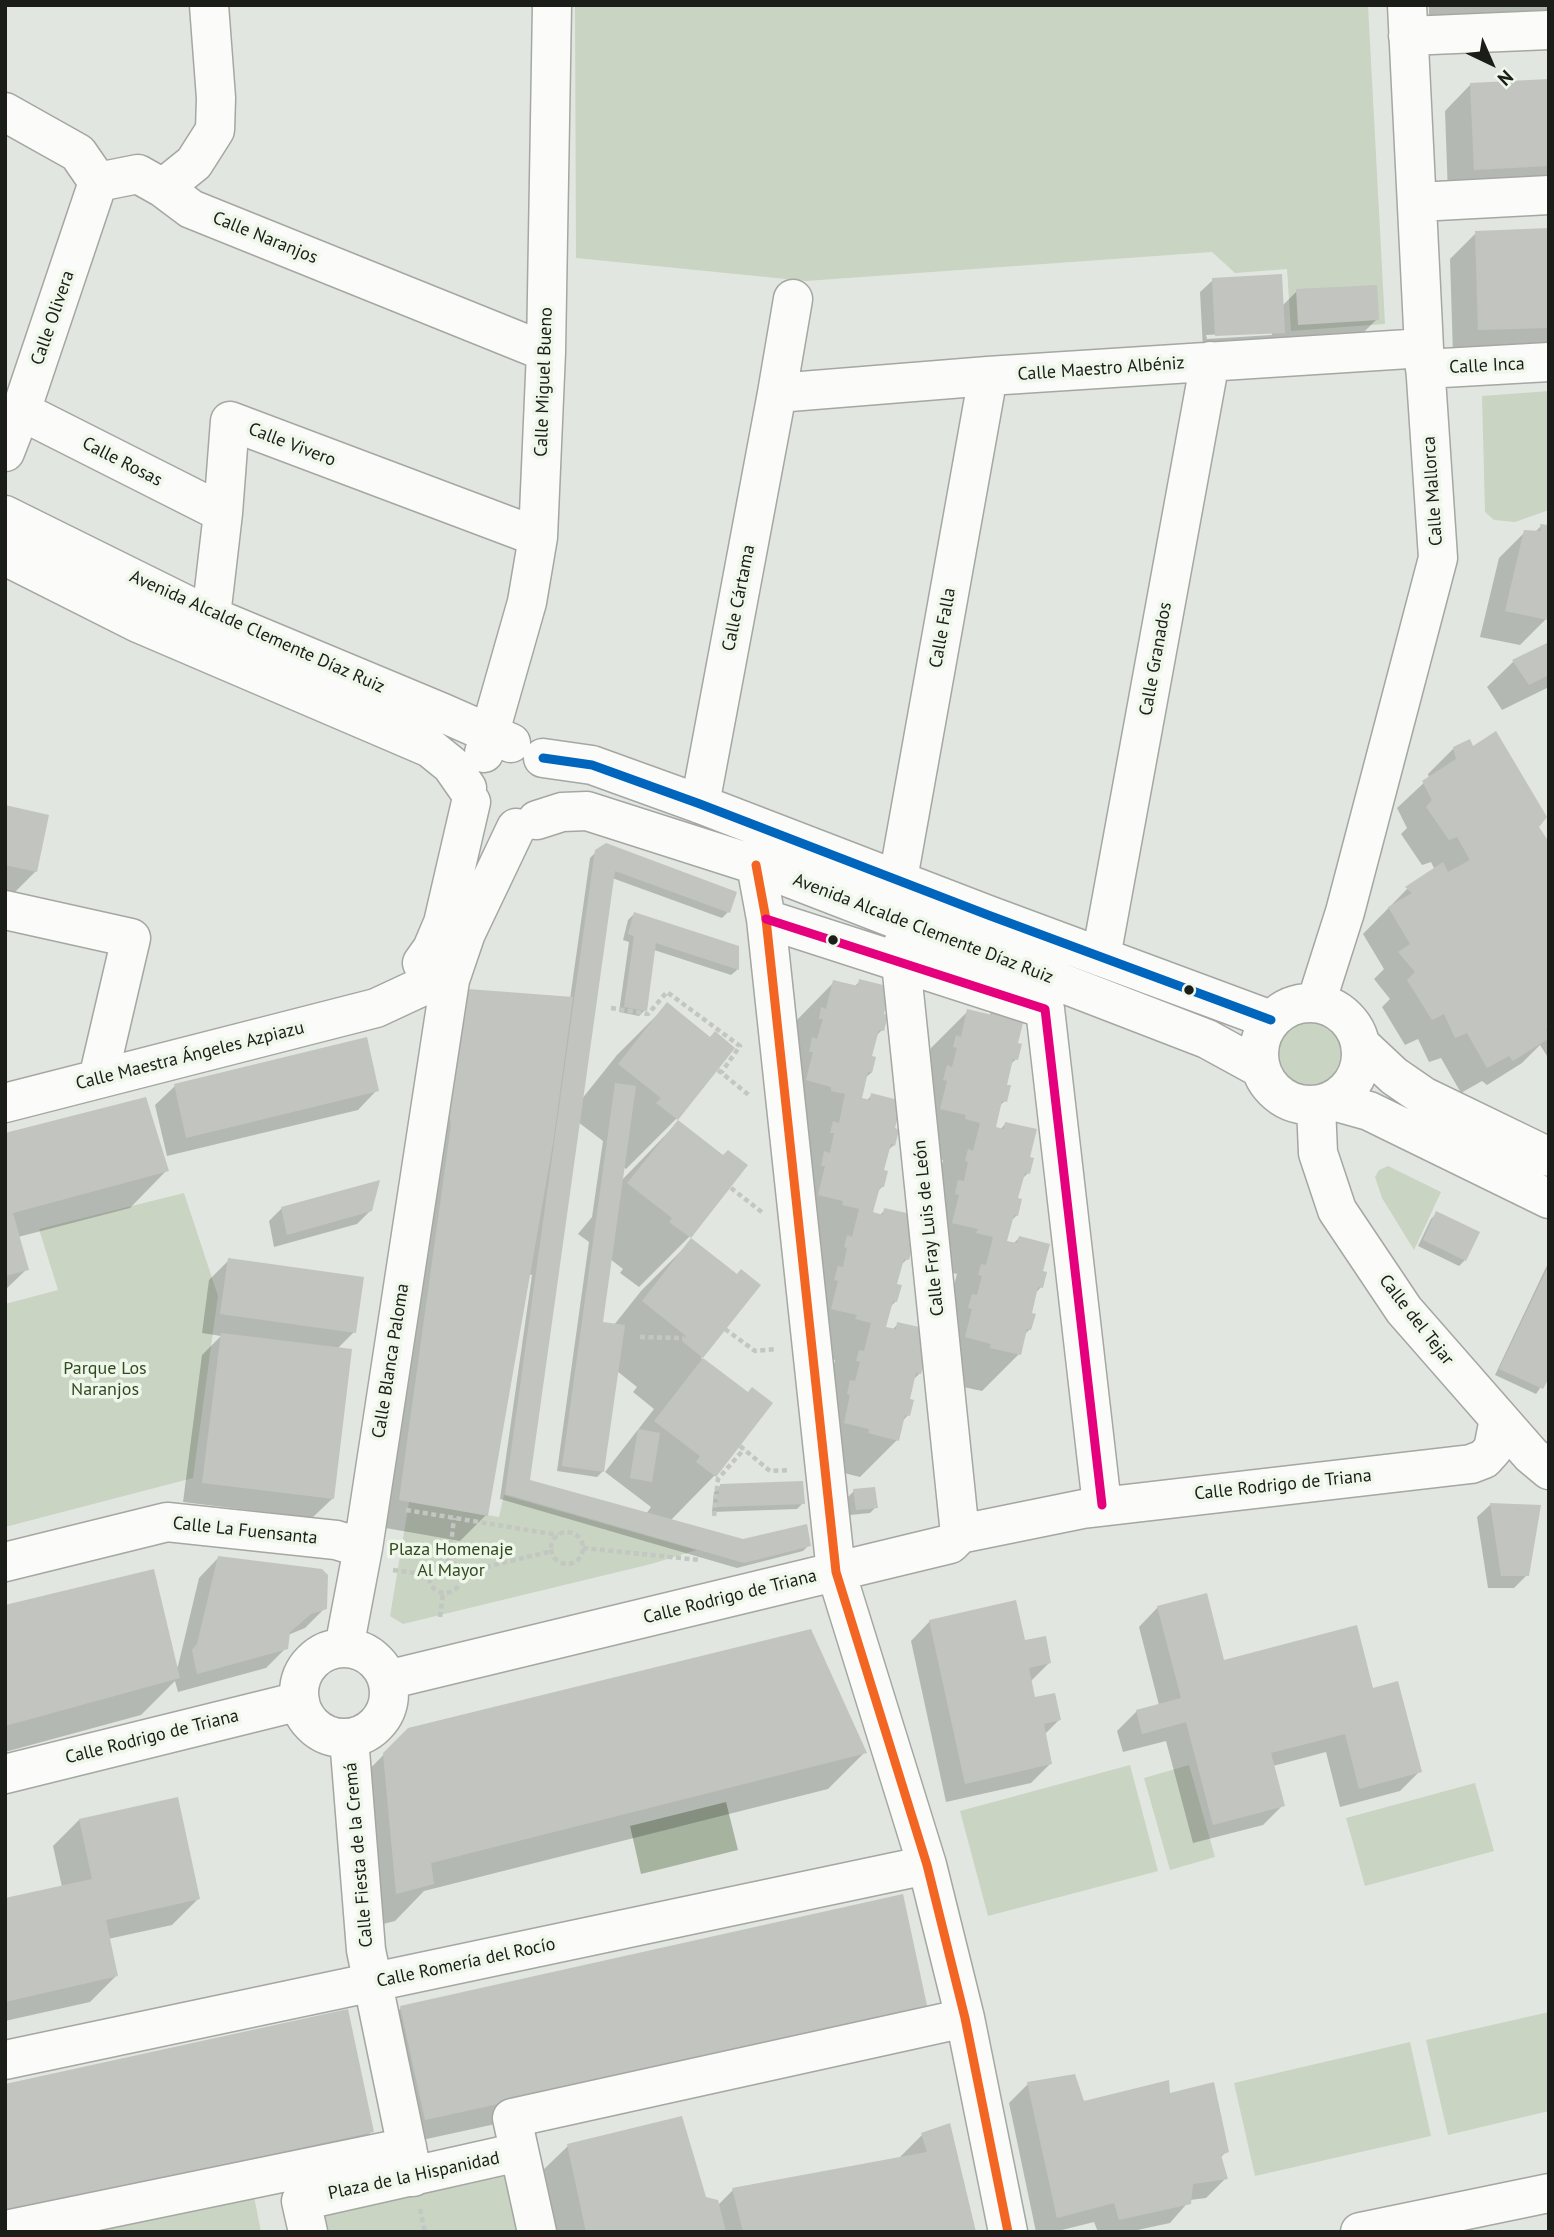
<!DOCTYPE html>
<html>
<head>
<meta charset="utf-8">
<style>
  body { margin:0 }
  #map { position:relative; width:1554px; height:2237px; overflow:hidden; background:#e2e6e0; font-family:"PT Sans",sans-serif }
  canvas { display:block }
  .frame { position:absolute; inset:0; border:7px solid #1a1d18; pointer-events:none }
  .north { position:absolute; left:1456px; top:28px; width:70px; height:70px; -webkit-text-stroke:5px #eef7e9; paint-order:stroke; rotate:136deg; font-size:19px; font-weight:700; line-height:28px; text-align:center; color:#1a1d18 }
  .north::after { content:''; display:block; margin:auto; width:24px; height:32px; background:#1a1d18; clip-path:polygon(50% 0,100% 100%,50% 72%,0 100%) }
</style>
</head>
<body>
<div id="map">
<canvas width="1554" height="2237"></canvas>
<div class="frame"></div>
<div class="north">N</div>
</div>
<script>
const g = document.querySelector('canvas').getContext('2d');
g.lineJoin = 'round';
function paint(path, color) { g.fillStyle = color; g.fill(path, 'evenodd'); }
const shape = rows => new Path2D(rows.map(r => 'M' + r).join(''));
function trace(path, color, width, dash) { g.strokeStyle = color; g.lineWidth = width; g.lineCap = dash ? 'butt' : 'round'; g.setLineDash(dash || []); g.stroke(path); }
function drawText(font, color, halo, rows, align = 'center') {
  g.font = font + ' "PT Sans",sans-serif'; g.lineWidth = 7; g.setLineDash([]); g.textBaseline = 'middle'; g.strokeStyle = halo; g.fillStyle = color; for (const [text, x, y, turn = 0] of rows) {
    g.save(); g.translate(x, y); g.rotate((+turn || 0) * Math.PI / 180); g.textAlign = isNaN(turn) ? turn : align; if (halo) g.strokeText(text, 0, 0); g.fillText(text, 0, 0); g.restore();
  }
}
paint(shape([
  [575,5,1368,5,1385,324,1291,331,1287,269,1235,273,1212,252,806,281,576,258],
  [1549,391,1549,510,1515,522,1494,520,1485,512,1482,396],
  '1278 1055a33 33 0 1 1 66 0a33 33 0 1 1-66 0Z',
  [1388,1166,1441,1192,1414,1250,1382,1198,1375,1177,1379,1170],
  [184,1193,218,1296,193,1478,5,1527,5,1304,58,1290,39,1229],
  [504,1495,696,1550,697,1550,651,1564,403,1624,390,1616,409,1502,499,1517],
  [1130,1765,1158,1871,988,1916,960,1811],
  [1189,1765,1215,1857,1170,1870,1144,1778],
  [1475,1783,1494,1851,1365,1886,1346,1818],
  [1549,2012,1549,2111,1448,2135,1426,2040],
  [1410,2042,1431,2136,1255,2176,1234,2083],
  [506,2176,517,2232,323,2232,319,2216],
  [252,2186,261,2232,30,2232]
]), '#c9d4c2');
paint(shape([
  [726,1802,738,1850,641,1874,630,1826]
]), '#a6b39f');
paint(shape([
  [1429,5,1549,5,1549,23,1429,29],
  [1549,81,1549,190,1448,195,1445,111,1470,85],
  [1549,230,1549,352,1453,355,1450,259,1476,233],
  [1213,280,1282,306,1297,291,1377,319,1351,345,1203,349,1200,292],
  [1272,332,1272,335,1207,339,1206,335],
  [1541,526,1549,527,1549,608,1546,619,1520,645,1480,637,1499,558,1525,532,1535,532],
  [1549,640,1549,687,1502,710,1487,687,1513,662,1546,645],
  [1454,748,1472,748,1537,827,1549,845,1549,1059,1540,1045,1522,1063,1487,1085,1482,1081,1461,1093,1441,1058,1429,1062,1418,1039,1405,1045,1382,1007,1390,999,1374,979,1384,969,1363,934,1407,889,1435,870,1431,862,1422,865,1401,834,1407,828,1397,808,1429,778,1428,774],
  [5,806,36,871,10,897,5,896],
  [596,852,728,912,722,918,612,878,581,1100,617,1055,667,1005,710,1039,733,1048,676,1119,626,1169,623,1167,621,1181,678,1122,723,1157,745,1166,689,1237,639,1287,620,1273,623,1269,610,1259,601,1323,614,1325,641,1291,691,1241,736,1276,758,1285,701,1358,747,1394,771,1403,714,1476,670,1521,742,1541,809,1545,803,1551,737,1568,500,1499,532,1275,528,1274,486,1515,460,1541,374,1526,442,1016,570,999,590,858],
  [578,1122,603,1141,592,1217,578,1234,589,1242,557,1471,597,1477,603,1471,617,1371,637,1387,633,1392,654,1409,605,1472,651,1507,646,1514,528,1481],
  [634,914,737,947,737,970,731,975,654,950,645,1010,639,1016,619,1012,629,942,623,940,628,920],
  [860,981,882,1016,882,1030,875,1037,870,1058,871,1073,864,1079,859,1100,866,1101,872,1095,893,1130,894,1145,887,1151,882,1171,883,1186,876,1193,871,1214,879,1216,885,1210,907,1244,907,1259,900,1266,895,1286,896,1301,890,1307,884,1328,892,1330,898,1324,919,1358,920,1373,913,1380,908,1400,908,1415,902,1422,897,1440,860,1477,832,1470,829,1382,835,1360,819,1356,817,1267,822,1246,806,1242,804,1153,809,1131,794,1128,792,1039,797,1020,834,982,854,987],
  [994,1010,1016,1044,1016,1059,1009,1066,1005,1101,998,1107,994,1128,1000,1130,1006,1123,1028,1158,1028,1173,1021,1180,1016,1200,1017,1215,1011,1221,1005,1242,1013,1244,1019,1238,1041,1272,1041,1287,1035,1294,1030,1314,1030,1329,1024,1335,1019,1354,982,1391,954,1385,951,1296,957,1274,940,1270,938,1181,943,1160,928,1156,926,1067,931,1048,968,1011,988,1016],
  [175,1086,377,1090,358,1110,167,1156,155,1105],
  [5,1134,167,1170,130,1208,18,1237,27,1269,5,1290],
  [282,1208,371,1210,357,1224,274,1247,269,1221],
  [1437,1213,1465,1260,1459,1266,1418,1246,1431,1219],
  [229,1260,354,1332,337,1349,332,1499,312,1518,183,1502,202,1355,221,1336,202,1333,209,1280],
  [1549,1261,1549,1383,1545,1381,1536,1394,1495,1375],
  [721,1486,803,1503,797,1509,712,1512,714,1492],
  [854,1491,876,1507,870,1513,850,1515,848,1497],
  [1490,1505,1539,1507,1527,1575,1514,1588,1488,1588,1477,1517],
  [218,1558,325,1608,305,1628,288,1635,286,1648,266,1668,178,1692,175,1681,141,1715,5,1752,5,1607,176,1668,178,1666,199,1578],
  [1158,1607,1223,1662,1372,1690,1420,1771,1400,1791,1340,1807,1326,1752,1273,1766,1283,1805,1263,1825,1193,1843,1166,1741,1123,1752,1117,1731,1137,1711,1159,1705,1139,1627],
  [930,1621,1023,1642,1050,1662,1030,1682,1034,1699,1059,1720,1044,1735,1050,1764,1031,1783,946,1802,911,1641],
  [409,1729,865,1752,828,1789,424,1891,395,1921,359,1930,347,1792],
  [79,1820,198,1899,172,1925,108,1939,116,1976,90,2002,5,2021,5,1900,62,1887,53,1846],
  [401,2008,900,2036,399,2145,375,2034],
  [1028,2084,1083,2104,1168,2095,1227,2151,1220,2158,1226,2178,1206,2198,1190,2200,1170,2223,1128,2232,1098,2232,1094,2222,1054,2232,1036,2232,1009,2103],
  [5,2085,372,2131,346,2157,5,2231],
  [922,2135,974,2232,555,2232,542,2171,568,2146,718,2205,733,2190,898,2159]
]), '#0003');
paint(shape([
  [1549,79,1549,166,1474,170,1470,83],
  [1549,228,1549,328,1478,330,1475,231],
  [1282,274,1285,333,1215,336,1212,278],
  [1377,285,1379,320,1298,325,1296,289],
  [1540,524,1549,525,1548,620,1505,611,1524,530,1541,531],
  [1549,642,1549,675,1529,685,1512,660],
  [1496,731,1547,817,1539,827,1549,842,1549,1027,1546,1029,1549,1038,1513,1061,1509,1056,1487,1068,1467,1033,1455,1038,1444,1014,1432,1020,1407,980,1415,972,1398,952,1410,944,1388,907,1412,893,1405,887,1443,862,1448,872,1470,860,1457,837,1449,840,1426,807,1432,800,1422,781,1456,759,1453,747,1470,739,1473,746],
  [5,805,49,815,37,872,5,865],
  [606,843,737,892,730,913,615,871,530,1480,743,1539,807,1524,811,1546,744,1563,505,1494,595,850],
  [634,912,739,946,739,970,656,943,647,1011,624,1007,634,936,628,934],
  [859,979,891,987,884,1014,888,1015,884,1031,879,1030,872,1056,876,1057,872,1073,868,1072,862,1098,870,1100,871,1093,902,1101,895,1128,899,1130,895,1146,891,1144,884,1170,888,1171,884,1187,880,1187,873,1212,883,1215,884,1208,916,1215,909,1243,913,1244,909,1260,904,1259,897,1284,902,1285,897,1302,893,1301,886,1327,896,1329,897,1322,928,1329,921,1357,925,1358,921,1374,916,1373,910,1399,914,1400,910,1416,905,1415,899,1441,868,1433,869,1429,844,1423,850,1395,847,1394,850,1380,855,1381,860,1362,856,1361,859,1350,864,1351,871,1323,855,1319,857,1315,831,1309,838,1281,834,1280,838,1266,843,1267,847,1248,844,1247,847,1235,852,1237,859,1209,842,1205,843,1201,818,1195,825,1166,821,1166,824,1151,830,1153,834,1133,830,1133,833,1121,839,1123,845,1094,831,1091,831,1087,806,1080,813,1052,809,1052,812,1037,817,1039,823,1019,819,1019,821,1007,826,1009,833,980,858,986],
  [468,989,573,997,553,1143,488,1516,399,1500,451,1125,449,1113],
  [667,1002,710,1037,715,1031,735,1048,678,1120,656,1103,661,1098,618,1064],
  [994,1008,1025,1015,1018,1043,1022,1044,1018,1060,1013,1059,1007,1085,1011,1085,1007,1102,1002,1101,996,1127,1004,1129,1005,1122,1037,1129,1030,1157,1034,1158,1030,1174,1025,1173,1018,1198,1022,1199,1018,1216,1014,1215,1007,1241,1017,1243,1019,1236,1050,1244,1043,1271,1047,1272,1043,1288,1038,1287,1032,1313,1036,1314,1031,1330,1027,1329,1021,1355,990,1348,991,1344,965,1337,972,1309,968,1308,972,1294,977,1295,982,1276,978,1275,981,1264,986,1265,993,1237,976,1233,978,1229,952,1223,959,1195,955,1194,958,1180,964,1181,968,1162,965,1161,968,1149,973,1151,980,1123,965,1119,966,1115,940,1109,947,1081,943,1080,947,1065,952,1067,957,1048,953,1047,956,1035,961,1037,967,1009,992,1015],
  [367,1037,379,1091,186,1138,174,1084],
  [615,1083,636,1086,603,1322,625,1325,604,1472,562,1466],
  [146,1097,169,1171,13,1213,29,1270,5,1276,5,1133],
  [678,1120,723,1155,728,1150,748,1165,691,1238,737,1274,741,1269,761,1285,703,1358,682,1341,686,1336,642,1301,691,1238,669,1222,672,1218,627,1183],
  [380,1180,372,1211,287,1235,281,1207],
  [1436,1211,1480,1232,1466,1261,1423,1240],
  [228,1258,364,1277,356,1333,220,1314],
  [1549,1265,1549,1378,1543,1389,1499,1369],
  [221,1333,352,1349,334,1499,202,1483],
  [703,1358,748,1392,752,1387,773,1403,716,1477,696,1462,700,1456,654,1421],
  [638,1429,660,1433,652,1482,630,1478],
  [803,1481,805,1504,717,1507,720,1484],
  [875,1487,878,1508,856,1510,853,1489],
  [1490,1503,1541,1505,1529,1576,1501,1576],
  [218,1556,322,1569,328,1575,327,1609,311,1614,290,1632,288,1649,197,1674,192,1650,197,1644],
  [154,1569,180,1678,5,1726,5,1605],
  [1207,1593,1224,1660,1357,1625,1373,1688,1398,1681,1422,1772,1359,1789,1345,1734,1271,1753,1285,1806,1213,1825,1186,1722,1142,1734,1136,1710,1181,1698,1157,1606],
  [1016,1600,1025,1640,1046,1636,1051,1663,1029,1668,1035,1697,1055,1693,1061,1720,1044,1724,1052,1764,965,1784,929,1620],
  [811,1629,867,1753,431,1863,434,1884,396,1894,383,1753,408,1728],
  [178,1797,200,1899,106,1920,118,1976,5,2002,5,1898,92,1879,79,1819],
  [903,1894,928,2010,425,2120,400,2006],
  [348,2009,374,2132,5,2212,5,2084],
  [1075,2074,1084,2101,1169,2080,1170,2093,1214,2082,1229,2152,1221,2155,1228,2179,1193,2184,1191,2204,1119,2220,1114,2203,1057,2218,1027,2082],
  [682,2116,706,2197,718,2200,726,2232,586,2232,567,2144],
  [950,2123,976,2232,743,2232,732,2188,927,2152,921,2133]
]), '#c1c4bf');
const minor = shape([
  [1408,36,1549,30],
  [5,112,78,153,98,182,138,174,163,188,191,209,546,352],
  [163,188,194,163,215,130,216,98,209,5],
  [1418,202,1549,195],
  [1425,369,1549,362],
  [777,393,988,376,1424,348],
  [21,411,223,513],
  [5,452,21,411,98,182],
  [5,515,203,613,443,713,511,743],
  [5,556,138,623,430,748,451,765,467,788],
  [211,616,223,513,230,421,538,537],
  [484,753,527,602,538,537,546,352,552,5],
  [543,758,592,765,700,804,988,915,1271,1020],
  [700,804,777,393,793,299],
  [537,820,562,812,587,811,756,865,1207,1039,1260,1068],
  [756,865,766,919,836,1572,927,1865,965,2018,1008,2232],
  [898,879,988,376],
  [5,910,131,938,98,1079],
  [766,919,1045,1009,1102,1505],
  [904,941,901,963,960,1534],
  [1101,957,1210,361],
  [422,963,432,949,443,923,471,802],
  '1259 1054a51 51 0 1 1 102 0a51 51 0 1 1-102 0Z',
  [1316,1003,1345,912,1438,558,1424,348,1407,5],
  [1362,1046,1394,1076,1423,1096,1549,1157],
  [1333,1101,1369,1111,1549,1199],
  [5,1103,376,1008,419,988,438,970,466,933,516,828],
  [1316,1106,1318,1153,1337,1210,1404,1310,1531,1455,1549,1470],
  [5,1562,167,1522,336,1540,363,1548],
  [344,1648,363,1548,450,980,466,933],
  '299 1693a45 45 0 1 1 90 0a45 45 0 1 1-90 0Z',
  [387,1680,950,1544,960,1534,1083,1509,1471,1464,1484,1459,1493,1449,1499,1419],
  [349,1738,366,1950,413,2177],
  [5,1774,300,1701],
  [5,2060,927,1865],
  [5,2230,407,2147],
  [308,2232,301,2201,519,2152],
  [537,2232,512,2118,965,2018],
  [1360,2232,1549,2193]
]);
trace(minor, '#a4a7a2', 41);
trace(shape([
  [611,1008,648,1014,667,992,740,1046,721,1073],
  [718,1070,750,1096],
  [731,1188,763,1213],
  [725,1329,755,1351,777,1349],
  [640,1337,684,1338],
  [740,1446,770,1471,790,1470],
  [406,1510,558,1535],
  [714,1516,718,1479,744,1449],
  '551 1548a16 16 0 1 1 32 0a16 16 0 1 1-32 0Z',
  [583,1548,700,1560],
  '429 1577a16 16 0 1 1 32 0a16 16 0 1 1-32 0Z',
  [449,1562,454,1518],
  [393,1570,430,1575],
  [461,1573,552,1551],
  [440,1617,443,1593],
  [420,2209,425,2232]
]), '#c3c6c2', 4.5, [5, 3.5]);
trace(minor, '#fbfbfa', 38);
trace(shape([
  [543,758,592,765,700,804,988,915,1271,1020]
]), '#0065bd', 9);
trace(shape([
  [756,865,766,919,836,1572,927,1865,965,2018,1008,2232]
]), '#f26522', 9);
trace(shape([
  [766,919,1045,1009,1102,1505]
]), '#e5007d', 9);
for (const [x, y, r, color] of [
  [833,940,6,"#1a1d18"],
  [1189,990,6,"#1a1d18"]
]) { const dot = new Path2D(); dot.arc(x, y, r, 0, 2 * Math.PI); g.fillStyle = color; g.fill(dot); trace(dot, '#eef7e9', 2.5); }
drawText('18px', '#1a1d18', '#eef7e9', [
  ["Calle Naranjos",265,238,22],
  ["Calle Olivera",53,318,-71],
  ["Calle Inca",1487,366,-3],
  ["Calle Maestro Albéniz",1101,369,-4],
  ["Calle Miguel Bueno",544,382,-88],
  ["Calle Vivero",292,445,21],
  ["Calle Rosas",122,462,27],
  ["Calle Mallorca",1433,491,-94],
  ["Calle Cártama",739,598,-79],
  ["Calle Falla",943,628,-80],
  ["Avenida Alcalde Clemente Díaz Ruiz",257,632,24],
  ["Calle Granados",1156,659,-80],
  ["Avenida Alcalde Clemente Díaz Ruiz",923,929,21],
  ["Calle Maestra Ángeles Azpiazu",190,1056,-14],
  ["Calle Fray Luis de León",929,1228,-96],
  ["Calle del Tejar",1416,1320,52],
  ["Calle Blanca Paloma",391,1361,-81],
  ["Calle Rodrigo de Triana",1283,1485,-6],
  ["Calle La Fuensanta",245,1531,6],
  ["Calle Rodrigo de Triana",730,1597,-14],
  ["Calle Rodrigo de Triana",152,1737,-14],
  ["Calle Fiesta de la Cremá",359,1855,-95],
  ["Calle Romería del Rocío",466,1963,-12],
  ["Plaza de la Hispanidad",414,2176,-12]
]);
drawText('18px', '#314920', '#eef7e9', [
  ["Parque Los",105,1369],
  ["Naranjos",105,1390],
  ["Plaza Homenaje",451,1550],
  ["Al Mayor",451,1571]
]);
</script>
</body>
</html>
